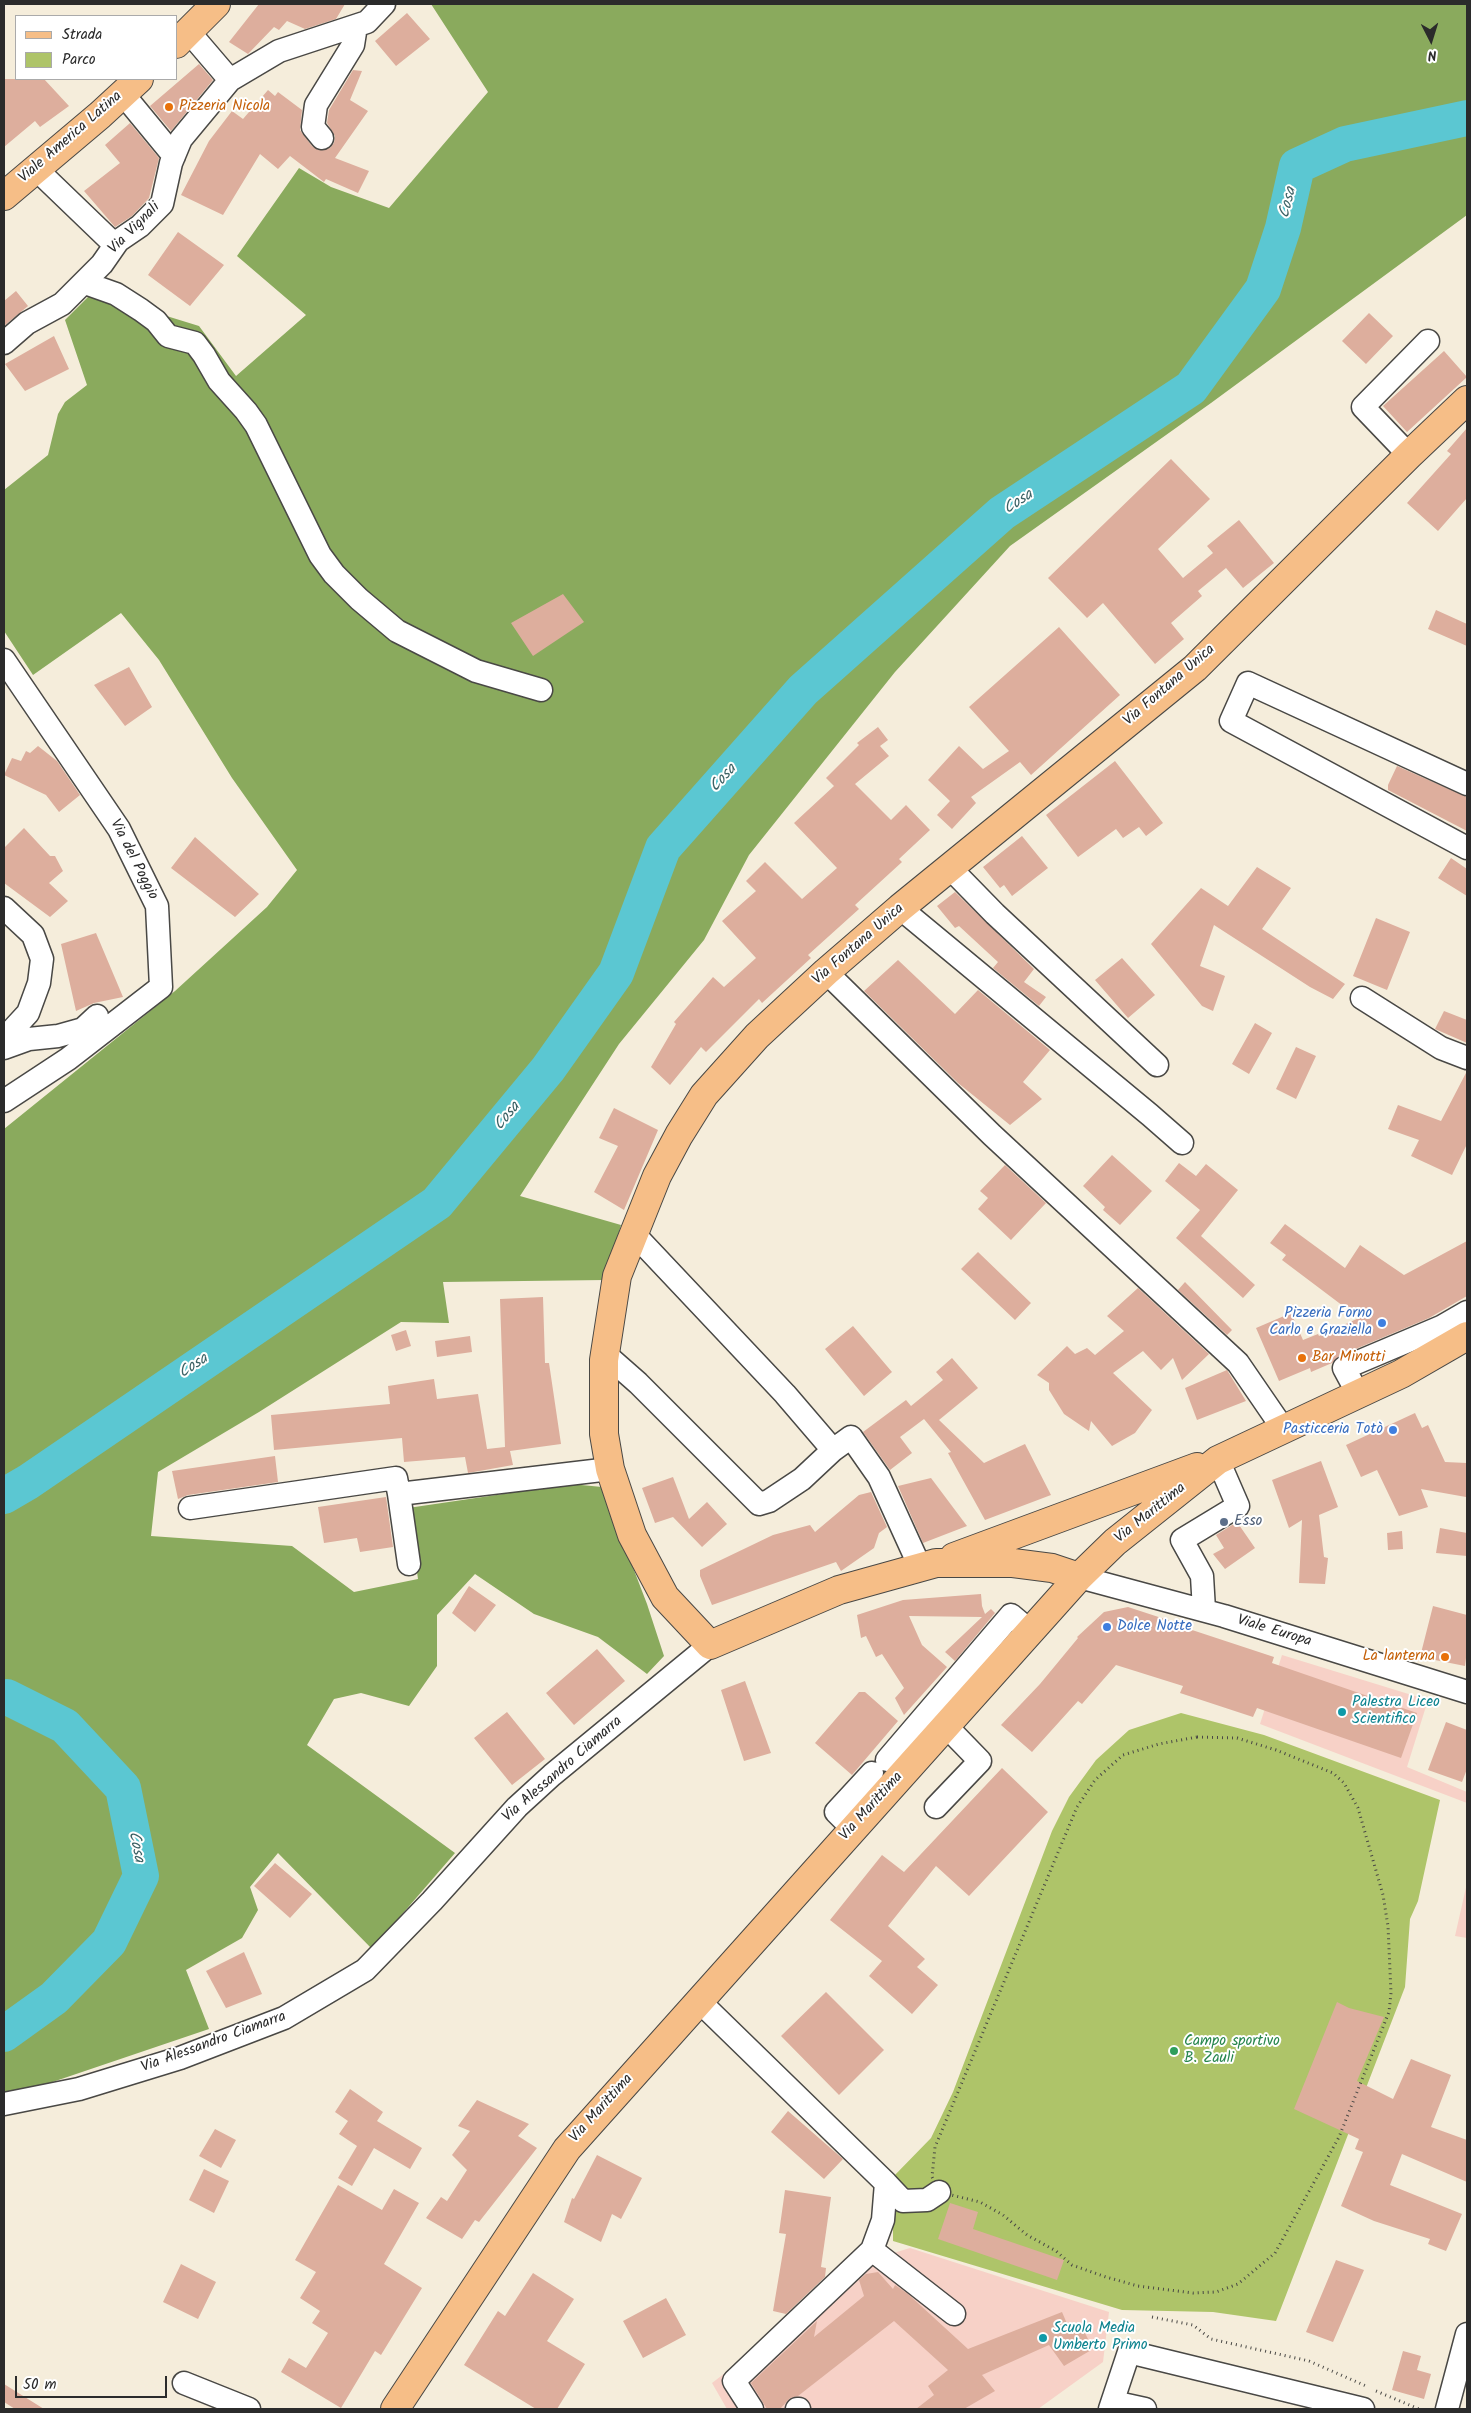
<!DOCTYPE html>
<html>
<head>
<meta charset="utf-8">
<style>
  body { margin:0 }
  #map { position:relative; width:1471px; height:2413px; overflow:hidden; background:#f5eddb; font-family:Kalam,sans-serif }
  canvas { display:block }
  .frame { position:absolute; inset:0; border:5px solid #2b2b2b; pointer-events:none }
  .legend { position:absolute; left:15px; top:15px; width:162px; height:65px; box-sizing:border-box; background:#fff; border:1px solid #aaa; margin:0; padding:6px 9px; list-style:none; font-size:15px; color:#2b2b2b }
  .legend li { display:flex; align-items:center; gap:10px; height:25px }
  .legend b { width:25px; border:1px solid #aaa }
  .north { position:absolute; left:1406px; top:15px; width:50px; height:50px; -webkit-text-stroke:4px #fff; paint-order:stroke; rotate:175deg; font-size:14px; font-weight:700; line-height:20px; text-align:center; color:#2b2b2b }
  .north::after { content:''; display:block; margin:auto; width:18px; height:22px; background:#2b2b2b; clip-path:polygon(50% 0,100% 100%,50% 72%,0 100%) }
  .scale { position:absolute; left:15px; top:2376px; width:152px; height:22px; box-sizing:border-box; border:2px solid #2b2b2b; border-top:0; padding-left:6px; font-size:15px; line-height:18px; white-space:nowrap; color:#2b2b2b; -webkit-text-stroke:4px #fff; paint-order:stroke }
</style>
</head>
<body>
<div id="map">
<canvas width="1471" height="2413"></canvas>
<div class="frame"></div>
<ul class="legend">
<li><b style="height:6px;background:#f6be87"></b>Strada</li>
<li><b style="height:14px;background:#aec469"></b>Parco</li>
</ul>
<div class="north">N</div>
<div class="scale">50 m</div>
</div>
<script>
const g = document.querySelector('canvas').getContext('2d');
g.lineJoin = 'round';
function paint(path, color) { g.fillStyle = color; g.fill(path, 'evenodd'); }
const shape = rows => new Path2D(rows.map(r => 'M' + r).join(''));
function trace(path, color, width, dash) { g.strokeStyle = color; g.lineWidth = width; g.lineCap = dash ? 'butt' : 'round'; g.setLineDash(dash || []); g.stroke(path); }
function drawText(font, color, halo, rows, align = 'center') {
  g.font = font + ' Kalam,sans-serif'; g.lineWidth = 4; g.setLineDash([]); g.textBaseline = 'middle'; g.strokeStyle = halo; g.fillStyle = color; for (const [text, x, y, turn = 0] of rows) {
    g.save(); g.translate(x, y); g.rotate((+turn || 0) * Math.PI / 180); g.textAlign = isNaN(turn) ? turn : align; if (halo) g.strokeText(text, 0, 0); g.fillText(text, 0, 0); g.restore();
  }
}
paint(shape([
  [1282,1655,1428,1700,1407,1767,1467,1792,1467,1803,1260,1724],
  [1467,1883,1467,1938,1455,1936],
  [910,2248,1109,2312,1103,2362,1038,2409,727,2409,712,2383,874,2259]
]), '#f7d1c7');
paint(shape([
  [1181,1713,1264,1735,1440,1800,1418,1901,1410,1919,1405,1987,1276,2321,1213,2312,1122,2310,893,2241,893,2177,931,2138,953,2092,1052,1831,1069,1797,1096,1760,1129,1730]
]), '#aec469');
paint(shape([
  [431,4,1467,4,1467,215,1211,403,1010,546,895,672,749,855,704,940,619,1044,520,1196,621,1225,605,1280,443,1282,449,1323,401,1322,259,1412,158,1472,151,1536,292,1546,354,1592,418,1579,408,1508,571,1484,602,1487,647,1604,664,1656,647,1674,598,1637,534,1614,475,1574,437,1615,437,1666,409,1706,361,1693,334,1699,307,1745,455,1853,372,1949,278,1853,250,1887,258,1910,242,1938,186,1970,209,2029,20,2093,4,2093,4,1129,175,991,267,907,297,870,232,778,159,660,121,613,33,675,4,631,4,490,48,455,58,414,65,402,87,385,65,320,92,293,199,326,236,376,306,315,237,256,299,168,331,187,389,208,488,92]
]), '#8aaa5d');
trace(shape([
  [4,1496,28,1482,437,1203,548,1069,616,973,663,848,803,690,1002,513,1191,388,1263,289,1283,228,1297,166,1345,144,1467,118],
  [4,1698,7,1697,65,1726,123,1788,141,1876,109,1942,54,1998,4,2034]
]), '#5bc7d2', 36);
paint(shape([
  [259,4,345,4,336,19,305,29,287,21,279,30,274,27,248,54,229,42],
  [407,13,430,39,396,66,375,41],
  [199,64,213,80,171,131,150,106],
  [353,70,362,71,350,100,368,111,335,158,369,171,358,193,326,179,324,182,290,156,278,169,260,154,223,215,181,195,209,141,232,111,243,119,268,90,275,96,278,92,302,110,300,130,312,146,318,150,330,148,334,143,335,136,327,123,329,110],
  [4,79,44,79,69,106,40,127,35,121,4,147],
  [130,123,159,158,149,198,132,216,115,227,84,191,120,163,105,145],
  [178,232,224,265,190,306,148,275],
  [16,291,28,306,4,326,4,301],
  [1369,313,1393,336,1366,364,1342,341],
  [54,336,69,369,25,391,5,364],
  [1444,351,1467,377,1407,432,1383,406],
  [1467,428,1467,498,1438,531,1407,503,1451,454,1447,451],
  [1171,459,1210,499,1158,549,1183,578,1213,553,1207,546,1239,520,1274,563,1243,588,1226,568,1198,591,1202,596,1171,623,1184,639,1155,664,1103,603,1087,618,1048,578],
  [563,594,584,622,533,656,511,623],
  [1436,610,1467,624,1467,646,1428,629],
  [1059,627,1120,695,1031,775,1020,762,971,797,976,803,952,829,937,815,950,801,928,780,959,746,983,769,1009,751,969,707],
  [129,667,152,707,125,726,94,685],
  [878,727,888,740,880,746,889,756,855,784,891,820,906,805,930,830,899,859,902,862,855,905,859,909,808,955,811,958,762,1003,759,999,706,1052,701,1047,670,1085,651,1067,676,1024,674,1022,713,977,724,987,756,958,722,921,756,891,746,881,765,862,802,899,837,868,794,823,834,786,826,778,859,745,857,743],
  [38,746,57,761,80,795,59,812,46,795,4,775,12,758,21,761,26,751,30,753],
  [1115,761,1163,823,1146,836,1139,827,1123,838,1116,829,1078,857,1046,815],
  [1397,766,1467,797,1467,831,1388,790,1388,785],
  [24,828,50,856,55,856,63,871,49,883,68,901,50,917,4,883,4,848],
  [1022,836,1048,868,1012,896,1004,885,1000,888,983,867],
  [195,837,259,894,235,917,171,868],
  [1451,858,1467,869,1467,896,1438,878],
  [1257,867,1291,888,1262,929,1345,984,1333,999,1310,987,1214,925,1200,966,1225,976,1213,1011,1202,1006,1151,944,1201,888,1228,906],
  [955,892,1034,969,1024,982,1046,997,1039,1006,993,968,998,962,959,926,955,928,937,906],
  [1376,918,1410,932,1387,990,1353,976],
  [96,933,123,997,94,1003,76,1011,61,944],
  [1122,958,1155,995,1128,1018,1095,980],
  [898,960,955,1014,978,990,1050,1050,1023,1082,1042,1099,1010,1125,958,1083,864,991],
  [1444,1011,1467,1020,1467,1043,1435,1029],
  [1255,1023,1272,1033,1249,1074,1232,1064],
  [1296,1047,1316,1056,1296,1099,1276,1089],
  [1467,1071,1467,1144,1452,1175,1411,1156,1419,1140,1388,1129,1398,1105,1441,1121],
  [614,1108,658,1130,624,1210,594,1192,618,1146,599,1138],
  [1112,1155,1152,1191,1120,1225,1103,1210,1105,1207,1083,1186],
  [1179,1163,1196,1176,1206,1164,1238,1190,1201,1236,1255,1285,1243,1298,1176,1238,1200,1210,1165,1181],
  [1005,1165,1046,1203,1011,1240,978,1209,988,1198,980,1191],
  [1285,1224,1345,1268,1360,1245,1404,1275,1467,1241,1467,1296,1429,1318,1339,1356,1332,1363,1311,1372,1310,1368,1279,1381,1256,1328,1291,1313,1303,1340,1318,1334,1319,1336,1359,1318,1282,1260,1286,1255,1270,1243],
  [978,1252,1031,1303,1015,1320,961,1269],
  [1185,1282,1232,1330,1227,1335,1178,1290],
  [1138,1288,1209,1354,1182,1380,1173,1358,1161,1370,1143,1351,1113,1373,1152,1410,1135,1433,1112,1446,1091,1421,1089,1431,1064,1414,1049,1390,1049,1383,1037,1375,1067,1346,1075,1354,1087,1348,1095,1355,1124,1331,1107,1316],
  [543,1297,545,1363,549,1363,561,1444,510,1451,513,1465,468,1473,465,1457,404,1462,402,1438,274,1450,271,1415,390,1404,388,1386,434,1379,437,1399,478,1394,487,1449,505,1447,500,1299],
  [853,1326,892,1372,864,1396,825,1349],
  [406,1330,411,1346,396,1351,391,1335],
  [470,1336,472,1352,437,1357,435,1341],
  [952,1358,978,1388,939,1420,984,1463,1025,1444,1051,1495,985,1520,948,1453,951,1452,924,1419,900,1437,912,1453,890,1470,863,1432,906,1400,911,1406,943,1380,936,1372],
  [1227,1370,1246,1401,1197,1420,1185,1388],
  [1415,1413,1422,1428,1428,1425,1445,1462,1467,1463,1466,1497,1421,1489,1428,1507,1399,1516,1377,1470,1361,1477,1346,1445],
  [275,1456,278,1482,188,1495,178,1499,172,1471],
  [1321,1461,1338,1507,1319,1515,1324,1557,1328,1558,1325,1584,1299,1583,1302,1520,1289,1528,1272,1480],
  [673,1477,689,1519,707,1502,727,1524,702,1547,673,1517,655,1523,642,1488],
  [931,1478,967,1526,923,1543,898,1486],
  [871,1492,887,1527,879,1533,874,1548,841,1571,836,1562,712,1605,700,1576,700,1570,773,1535,810,1525,815,1532,859,1495],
  [386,1497,393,1547,360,1552,357,1538,324,1543,318,1507],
  [1237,1522,1255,1548,1225,1569,1213,1554,1224,1548,1216,1535],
  [1440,1528,1467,1533,1467,1556,1436,1553],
  [1402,1531,1403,1549,1388,1550,1387,1533],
  [469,1586,496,1605,475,1632,452,1613],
  [981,1594,982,1606,985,1614,991,1609,995,1613,955,1661,945,1652,982,1617,909,1616,922,1645,947,1667,904,1715,895,1698,904,1688,882,1654,876,1657,866,1636,861,1638,857,1615,903,1600],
  [1433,1606,1467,1615,1467,1650,1465,1666,1420,1657],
  [1128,1607,1186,1626,1186,1628,1274,1657,1272,1663,1417,1713,1401,1758,1257,1708,1253,1717,1180,1693,1183,1686,1116,1665,1082,1704,1078,1701,1032,1752,1001,1725,1040,1684,1078,1638,1077,1637,1104,1612],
  [597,1649,625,1681,574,1725,546,1693],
  [745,1681,771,1753,744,1761,721,1690],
  [859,1692,865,1692,898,1721,852,1775,815,1743],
  [507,1712,545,1759,512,1785,474,1738],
  [1446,1722,1467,1730,1467,1769,1462,1782,1428,1770],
  [1002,1768,1048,1812,969,1896,936,1866,888,1926,925,1959,917,1967,938,1985,912,2014,869,1976,882,1961,830,1920,882,1855,904,1872],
  [275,1863,312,1894,290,1918,254,1886],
  [244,1952,262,1994,226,2008,206,1971],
  [826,1992,884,2050,839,2095,781,2036],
  [1337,2002,1349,2008,1384,2017,1357,2081,1393,2099,1411,2059,1451,2075,1431,2127,1467,2140,1467,2182,1402,2154,1390,2185,1462,2214,1446,2251,1428,2244,1430,2239,1374,2221,1341,2206,1363,2152,1355,2149,1359,2139,1294,2109],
  [350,2089,383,2112,377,2121,422,2148,410,2169,374,2148,352,2186,338,2178,357,2146,339,2134,348,2121,335,2112],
  [477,2100,529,2124,518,2136,537,2148,479,2222,475,2220,462,2239,426,2218,441,2197,447,2201,467,2170,452,2155,470,2131,458,2126],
  [788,2111,843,2159,824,2179,771,2132],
  [215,2129,236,2140,221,2168,199,2156],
  [597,2155,642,2178,621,2219,612,2214,601,2242,564,2222,572,2198,574,2199],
  [204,2169,229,2181,214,2213,189,2200],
  [338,2185,382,2210,394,2189,419,2203,384,2264,422,2288,381,2355,375,2351,341,2408,281,2372,289,2358,306,2368,328,2333,312,2323,320,2311,300,2298,316,2272,295,2260],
  [785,2190,831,2197,821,2267,826,2268,825,2277,786,2314,773,2311,786,2234,779,2233],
  [950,2203,978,2212,973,2229,1064,2260,1057,2280,938,2239],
  [1336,2260,1364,2270,1333,2342,1306,2332],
  [181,2264,216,2282,198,2319,163,2302],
  [878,2272,893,2289,895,2285,908,2294,968,2349,1062,2312,1068,2326,1080,2323,1093,2349,1064,2366,1049,2345,982,2375,995,2391,964,2409,916,2409,934,2395,928,2386,948,2370,894,2321,798,2396,790,2398,780,2409,767,2409,751,2383,817,2321,814,2337,864,2296,859,2280,866,2274],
  [533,2273,574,2299,547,2341,585,2364,557,2409,536,2409,464,2365,498,2311,505,2316],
  [666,2298,686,2335,643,2358,623,2321],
  [1403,2351,1421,2356,1417,2370,1431,2374,1424,2399,1392,2390],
  [4,2384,44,2409,15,2409,4,2402]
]), '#ddae9d');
const minor = shape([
  [189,32,230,80],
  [123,94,174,156],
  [322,138,313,127,316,105,353,45,356,26],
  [36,169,115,245],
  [85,283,116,294,141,310,156,321,168,336,195,343,204,355,219,381,246,411,256,425,320,555,334,574,359,599,397,631,476,671,541,690],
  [4,343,27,323,62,304,102,264,118,241,140,226,162,204,171,163,181,139,230,80,279,51,367,22,384,4],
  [1409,455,1363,407,1428,341],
  [4,660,119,829,157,906,161,987,68,1059,4,1101],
  [1467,784,1248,683,1231,721,1467,848],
  [951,869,995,914,1157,1065],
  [4,908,33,935,42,959,39,983,28,1013,4,1039],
  [900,908,1150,1115,1182,1143],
  [826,972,992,1135,1238,1363,1284,1430],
  [1362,998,1441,1048,1467,1058],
  [4,1048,29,1039,58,1036,83,1029,97,1016],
  [634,1234,785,1394,833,1450,851,1437,879,1477,920,1567],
  [605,1354,638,1383,759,1504,769,1501,802,1479,833,1450],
  [1358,1394,1344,1368,1441,1327,1467,1312],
  [190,1508,396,1478,399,1494],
  [409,1564,399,1494,610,1469],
  [1079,1577,1224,1616,1467,1692],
  [1204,1610,1202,1576,1182,1540,1238,1506,1218,1460],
  [887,1760,1011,1615,1030,1631],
  [936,1807,980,1761,945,1725],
  [853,1829,836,1812,872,1773],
  [699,2001,886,2183,883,2220,872,2250,954,2314],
  [4,2104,79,2089,180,2058,284,2018,365,1970,432,1901,517,1807,552,1775,710,1645],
  [886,2183,903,2201,927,2200,939,2192],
  [184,2383,249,2409],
  [1113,2402,1145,2409],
  [752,2409,734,2381,872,2250],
  [797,2409,799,2409],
  [1110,2409,1129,2352,1363,2409],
  [1447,2409,1467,2334]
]);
const major = shape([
  [176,44,216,4],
  [4,196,100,115,139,79],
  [954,1557,1197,1467],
  [1079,1577,1052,1568,1013,1563,936,1563,839,1590,710,1645,665,1597,632,1535,610,1469,604,1434,604,1360,617,1276,657,1176,679,1135,704,1095,757,1036,826,972,900,908,1195,668,1409,455,1467,400],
  [395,2409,567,2149,1079,1577,1115,1542,1218,1460,1401,1374,1467,1336]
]);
trace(minor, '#494845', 25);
trace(major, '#494845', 30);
trace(shape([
  [1197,1737,1237,1738,1276,1750,1333,1773,1344,1783,1358,1808,1383,1895,1388,1926,1391,1993,1389,2012,1339,2137,1275,2253,1238,2284,1216,2292,1193,2293,1138,2286,1106,2277,1072,2265,1056,2251,1027,2235,1003,2215,980,2202,939,2192,932,2177,935,2147,1077,1807,1095,1780,1123,1755,1159,1744,1197,1737],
  [1152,2317,1193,2325,1211,2339,1309,2361,1366,2386],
  [1376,2391,1419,2409]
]), '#494845', 3, [1, 4]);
trace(minor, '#fff', 22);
trace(major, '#f6be87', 28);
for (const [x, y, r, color] of [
  [169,107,5,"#e8710a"],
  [1382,1323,5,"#3f7fe0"],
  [1302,1358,5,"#e8710a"],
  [1393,1430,5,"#3f7fe0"],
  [1224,1522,5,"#5c6f8a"],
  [1107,1627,5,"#3f7fe0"],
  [1445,1657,5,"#e8710a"],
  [1342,1712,5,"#0f9aa8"],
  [1174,2051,5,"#2e9e5b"],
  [1043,2338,5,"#0f9aa8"]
]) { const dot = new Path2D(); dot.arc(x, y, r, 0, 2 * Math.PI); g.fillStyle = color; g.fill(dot); trace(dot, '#fff', 2); }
drawText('15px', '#c56008', '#fff', [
  ["Pizzeria Nicola",179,107],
  ["Bar Minotti",1312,1358],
  ["La lanterna",1435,1657,"right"]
], 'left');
drawText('15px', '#2b2b2b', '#fff', [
  ["Viale America Latina",71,138,-41],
  ["Via Vignali",135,229,-45],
  ["Via Fontana Unica",1170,686,-41],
  ["Via del Poggio",133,860,63],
  ["Via Fontana Unica",859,945,-41],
  ["Via Marittima",1151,1514,-39],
  ["Viale Europa",1274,1632,17],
  ["Via Alessandro Ciamarra",563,1770,-41],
  ["Via Marittima",872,1807,-48],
  ["Via Alessandro Ciamarra",214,2043,-20],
  ["Via Marittima",602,2109,-48]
]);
drawText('15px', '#366cbe', '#fff', [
  ["Pizzeria Forno",1372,1314],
  ["Carlo e Graziella",1372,1331],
  ["Pasticceria Totò",1383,1430],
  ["Dolce Notte",1117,1627,"left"]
], 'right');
drawText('15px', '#4e5e75', '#fff', [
  ["Esso",1234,1522]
], 'left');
drawText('15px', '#0d838f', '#fff', [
  ["Palestra Liceo",1352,1703],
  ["Scientifico",1352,1720],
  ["Scuola Media",1053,2329],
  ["Umberto Primo",1053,2346]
], 'left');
drawText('15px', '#27864d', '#fff', [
  ["Campo sportivo",1184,2042],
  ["B. Zauli",1184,2059]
], 'left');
drawText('italic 16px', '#3c6265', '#fff', [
  ["Cosa",1289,203,-77],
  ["Cosa",1019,503,-34],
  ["Cosa",724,779,-48],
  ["Cosa",508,1117,-51],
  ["Cosa",194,1367,-34],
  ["Cosa",135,1847,78]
]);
</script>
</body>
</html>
